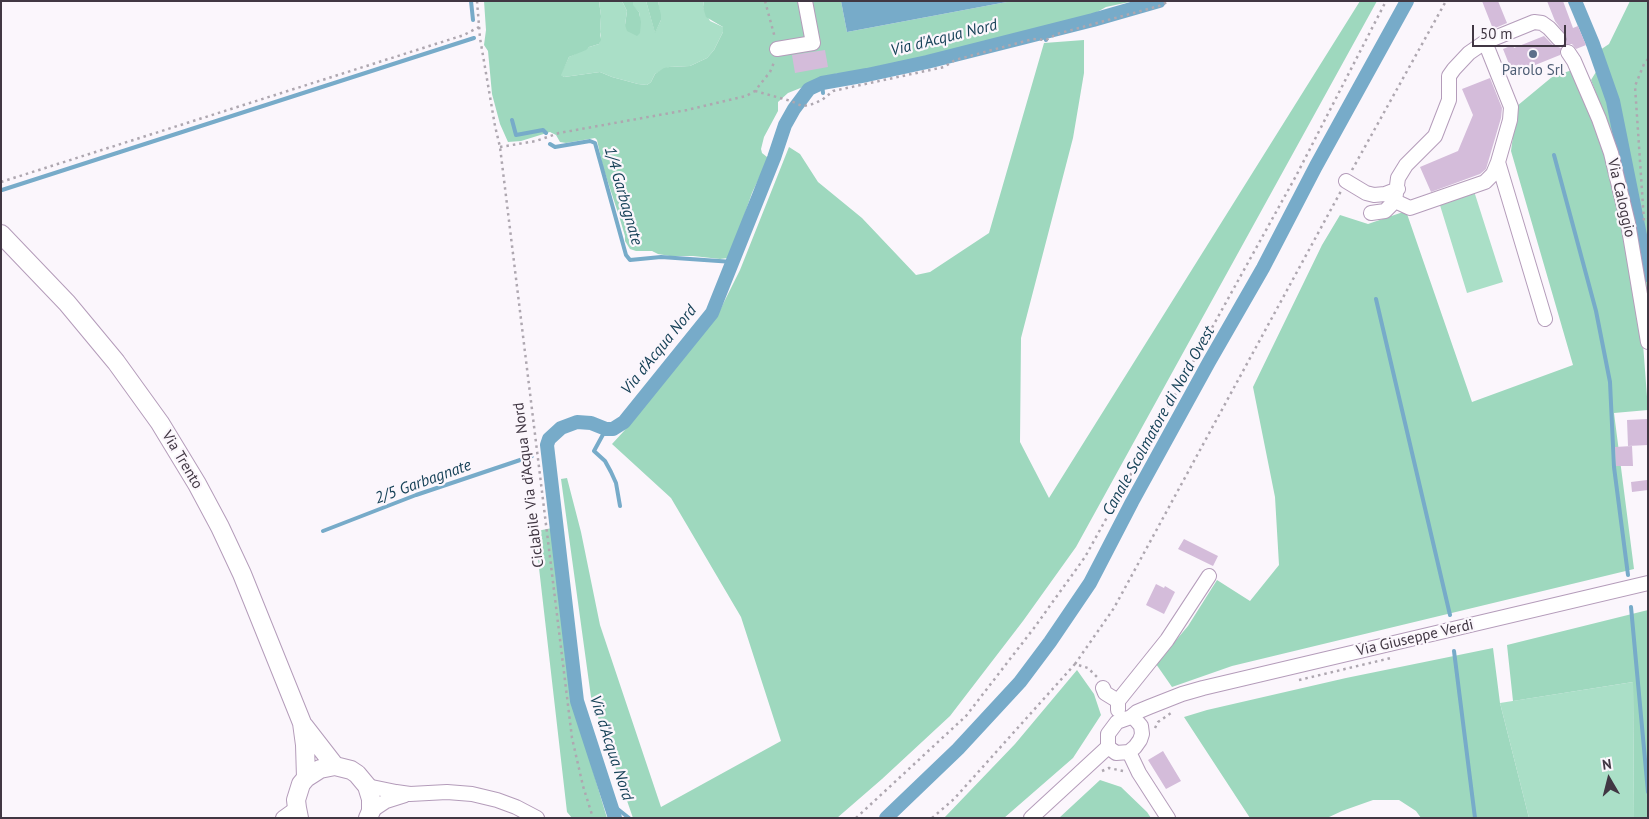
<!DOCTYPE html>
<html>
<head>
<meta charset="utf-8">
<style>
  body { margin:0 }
  #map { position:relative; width:1649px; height:819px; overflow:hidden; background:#fbf6fc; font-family:"PT Sans",sans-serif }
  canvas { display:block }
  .frame { position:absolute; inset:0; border:2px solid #413743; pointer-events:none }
  .north { position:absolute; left:1584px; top:754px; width:50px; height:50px; -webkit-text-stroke:4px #fbf6fc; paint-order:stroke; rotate:352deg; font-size:14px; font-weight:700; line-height:20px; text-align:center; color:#413743 }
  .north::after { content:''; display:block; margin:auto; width:18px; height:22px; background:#413743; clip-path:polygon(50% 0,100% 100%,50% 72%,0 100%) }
  .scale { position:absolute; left:1472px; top:25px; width:94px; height:22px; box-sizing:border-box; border:2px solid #413743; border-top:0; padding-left:6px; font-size:15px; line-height:18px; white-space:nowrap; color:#413743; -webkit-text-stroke:4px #fbf6fc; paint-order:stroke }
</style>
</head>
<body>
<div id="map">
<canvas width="1649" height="819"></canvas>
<div class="frame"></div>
<div class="north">N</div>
<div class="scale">50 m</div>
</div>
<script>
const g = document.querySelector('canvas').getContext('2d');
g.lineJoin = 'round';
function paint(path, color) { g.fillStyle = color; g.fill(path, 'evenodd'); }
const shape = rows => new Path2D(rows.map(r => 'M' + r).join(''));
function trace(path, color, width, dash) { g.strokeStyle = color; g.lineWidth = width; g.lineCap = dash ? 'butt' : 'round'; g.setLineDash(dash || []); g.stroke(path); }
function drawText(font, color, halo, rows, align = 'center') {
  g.font = font + ' "PT Sans",sans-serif'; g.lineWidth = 4.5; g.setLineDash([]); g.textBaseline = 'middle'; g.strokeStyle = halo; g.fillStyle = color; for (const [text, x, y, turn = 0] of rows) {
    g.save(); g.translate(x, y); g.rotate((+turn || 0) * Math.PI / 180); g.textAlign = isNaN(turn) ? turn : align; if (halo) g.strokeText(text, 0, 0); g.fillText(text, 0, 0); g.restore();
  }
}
paint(shape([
  [599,1,622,1,627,11,625,25,640,33,640,17,639,12,632,5,633,1,646,1,655,32,661,20,658,1,704,1,703,7,710,21,723,27,723,32,714,50,707,58,690,66,669,67,655,74,651,82,647,85,638,84,612,77,600,72,564,77,560,75,569,57,589,47,599,44,601,36,600,32,601,16],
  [1474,191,1503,282,1467,293,1439,202],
  [1633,682,1634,818,1529,818,1500,703]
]), '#aadfc7');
paint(shape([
  [484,1,599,1,601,16,600,32,601,40,599,44,589,47,586,50,569,57,561,75,564,77,600,72,612,77,638,84,647,85,651,82,655,74,664,68,669,67,690,66,707,58,714,50,723,32,723,27,706,17,703,7,704,1,841,1,847,32,1012,1,1134,1,1106,7,1090,16,1040,27,984,44,879,66,855,73,838,73,809,83,803,87,788,93,778,102,778,111,764,137,761,149,762,153,767,157,767,161,752,193,730,256,728,258,720,259,693,256,670,256,658,254,652,251,636,251,630,249,625,241,625,236,619,216,603,167,597,140,595,138,566,143,560,142,556,135,550,132,521,141,508,142,500,124,492,94,488,51,484,45,486,30],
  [622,1,633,1,633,5,639,12,641,22,640,33,637,36,627,31,625,25,627,11],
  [646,1,658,1,661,15,661,20,655,33],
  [1360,1,1377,1,1076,547,1023,621,950,716,882,779,837,818,633,818,591,697,561,479,567,478,581,532,600,625,661,807,781,741,741,617,671,498,612,444,624,431,718,314,740,270,789,147,800,154,818,182,862,218,916,275,930,272,989,233,1044,43,1084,40,1084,73,1073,138,1021,338,1020,442,1049,498],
  [1630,1,1648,1,1648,302,1634,223,1617,148,1591,80,1599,67,1594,54,1609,44],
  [1572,70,1596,128,1610,171,1622,218,1642,330,1648,410,1614,413,1634,569,1232,666,1172,687,1156,664,1188,626,1217,580,1250,601,1279,565,1275,497,1253,387,1322,245,1340,215,1368,224,1406,211,1472,402,1573,365,1511,151,1517,106,1552,77],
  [552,528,572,701,607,818,572,818,567,812,535,533,542,530],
  [1648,610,1648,818,1634,818,1633,682,1513,701,1507,645],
  [1493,648,1500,703,1529,818,1421,818,1416,811,1399,800,1373,800,1342,811,1327,818,1250,818,1184,717,1207,710,1346,678],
  [1077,670,1094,694,1101,715,1073,758,1004,818,944,818,1015,744],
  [1100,780,1121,787,1147,812,1151,818,1059,818]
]), '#9ed8be');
paint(shape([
  [841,1,1012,1,847,32]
]), '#77abc9');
trace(shape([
  [471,1,473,20],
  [1043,32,1046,40],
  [822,83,823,93],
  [512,120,516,135,543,130,546,133],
  [550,144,555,147,590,141,595,143,626,255,630,260,661,257,733,262],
  [1554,155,1596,311,1610,382,1614,467,1628,575],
  [2,190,474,38],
  [1376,299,1450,615],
  [606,429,594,451,605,461,611,472,616,483,620,506],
  [545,453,548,453],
  [323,531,416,495,532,456],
  [1631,607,1648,792],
  [1454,651,1475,818],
  [610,803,629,818],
  [612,818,613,810]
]), '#77abc9', 4);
trace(shape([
  [1575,1,1593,44,1613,101,1648,275],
  [615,818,577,701,547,445,549,439,561,428,577,422,591,423,606,429,613,429,624,422,712,313,774,158,785,125,794,109,809,89,822,83,867,75,927,62,1093,20,1159,1],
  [886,818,958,749,1020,682,1050,642,1090,583,1132,502,1209,362,1263,268,1316,166,1407,1]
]), '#77abc9', 14);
paint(shape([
  [1482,1,1498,1,1507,23,1493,29],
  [1547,1,1563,1,1573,28,1578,26,1586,45,1576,49,1572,44,1566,44,1567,37,1555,21],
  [1544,36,1553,45,1561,48,1560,55,1513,74,1503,49,1513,45,1514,48],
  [825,50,828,67,795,73,792,55],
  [1490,78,1502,108,1501,118,1486,169,1480,174,1431,192,1420,167,1458,151,1473,115,1462,89],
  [1648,419,1648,445,1628,446,1627,420],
  [1632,446,1633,466,1616,466,1615,447],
  [1647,480,1648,490,1632,492,1631,482],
  [1184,539,1218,556,1213,566,1178,549],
  [1156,584,1164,588,1165,586,1175,592,1164,614,1146,605],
  [1163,751,1181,781,1166,789,1148,760]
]), '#d4bcda');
const minor = shape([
  [777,49,813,43,805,1],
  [1568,52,1574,61,1599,119,1611,153,1628,223,1648,342],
  [1498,162,1545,319],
  [1346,181,1366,193,1374,195,1385,194,1398,189],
  [1395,201,1410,208,1485,182,1493,174,1498,162,1510,120,1511,107,1485,42],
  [1371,213,1385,211,1395,201,1398,178,1406,165,1435,136,1449,100,1449,76,1454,69,1469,53,1485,42,1534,22,1542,23,1549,28,1559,39],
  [1103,688,1105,693,1118,701,1118,710],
  [1118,701,1167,640,1209,576],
  [1131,717,1137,712,1149,707,1182,694,1203,688,1648,583],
  [1131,717,1135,719,1141,726,1142,734,1140,740,1135,747,1129,752,1116,753,1108,747,1108,734,1117,722,1131,717],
  [1129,752,1139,773,1168,818],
  [367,786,396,792,410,794,447,792,472,794,497,800,516,807,537,818],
  [371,811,386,801,405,795],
  [283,818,297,808],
  [1031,818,1108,747]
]);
const major = shape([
  [1,234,67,303,116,362,160,423,197,484,220,527,242,574,302,723,305,745,306,778],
  [304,726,335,766],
  [299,818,297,808,296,800,301,784,306,778,320,769,335,766,351,770,357,774,367,786,371,799,371,811,368,818]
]);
trace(minor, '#b49cba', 16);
trace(major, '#b49cba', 20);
trace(shape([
  [477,1,480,38,495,126,500,147,572,738,583,786,593,818],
  [765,1,775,38],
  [1648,59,1644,64,1635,86,1644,221,1648,219],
  [755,91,791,101,802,106,810,105,822,100,833,91,944,67,955,60,1033,39,1046,40,1057,34,1159,6,1169,1],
  [500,147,536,141,559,133,687,110,746,96,755,91,762,82,770,72,775,60],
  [1352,170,1446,1],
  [1,182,464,35,479,27],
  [1075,664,1114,608,1341,191],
  [1299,680,1391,658],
  [1155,728,1158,722,1171,713],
  [1102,771,1109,768,1123,771],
  [856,818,966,716,1034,628,1085,557,1296,176,1386,1],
  [932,818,954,799,1075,664,1088,668,1097,677]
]), '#aea7b0', 2.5, [2.5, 4]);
trace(minor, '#fff', 14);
trace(major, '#fff', 18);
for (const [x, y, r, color] of [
  [1533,54,5,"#5c6f8a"]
]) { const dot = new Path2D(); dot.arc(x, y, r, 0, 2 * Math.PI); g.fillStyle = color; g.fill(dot); trace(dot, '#fbf6fc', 2); }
drawText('15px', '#4e5e75', '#fbf6fc', [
  ["Parolo Srl",1533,71]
]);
drawText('15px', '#413743', '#fbf6fc', [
  ["Via Caloggio",1621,198,77],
  ["Via Trento",182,460,59],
  ["Ciclabile Via d’Acqua Nord",529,485,-97],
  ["Via Giuseppe Verdi",1415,638,-13]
]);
drawText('italic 16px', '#174258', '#fbf6fc', [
  ["Via d'Acqua Nord",944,38,-14],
  ["1/4 Garbagnate",623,196,74],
  ["Via d'Acqua Nord",659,350,-51],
  ["Canale Scolmatore di Nord Ovest",1159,421,-61],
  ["2/5 Garbagnate",423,482,-20],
  ["Via d'Acqua Nord",611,748,72]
]);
</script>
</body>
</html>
